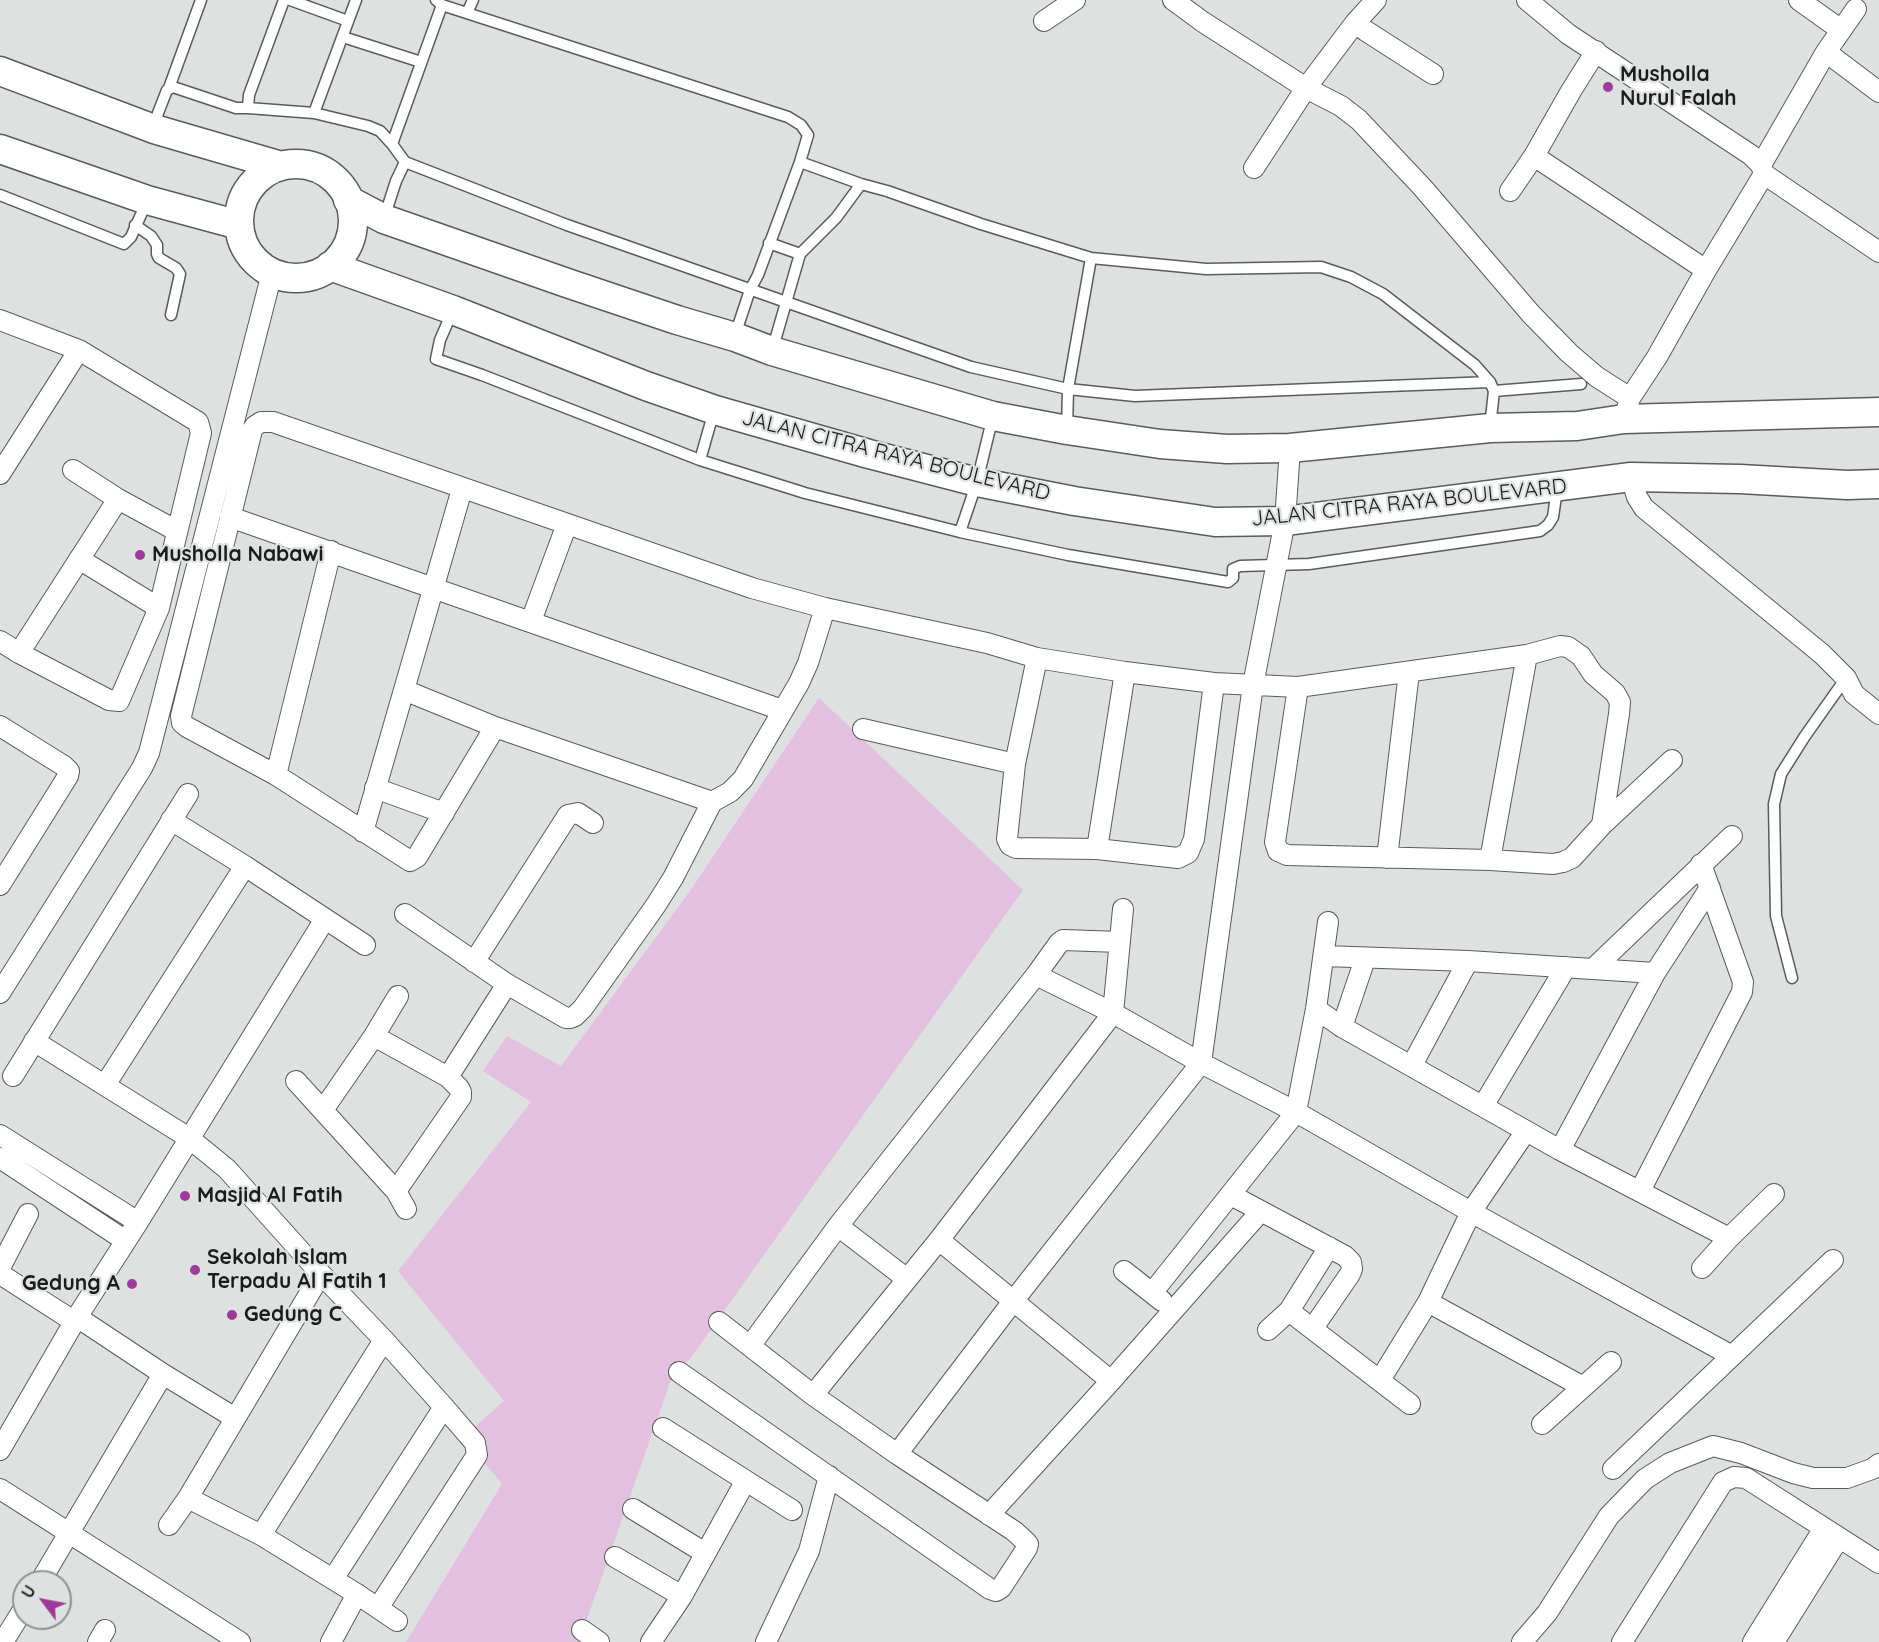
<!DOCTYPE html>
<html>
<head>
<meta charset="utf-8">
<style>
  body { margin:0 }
  #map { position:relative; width:1879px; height:1642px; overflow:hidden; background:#dde2e0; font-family:Quicksand,sans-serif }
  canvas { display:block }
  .north { position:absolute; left:12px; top:1570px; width:60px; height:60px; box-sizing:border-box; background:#dde2e0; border:2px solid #8f9392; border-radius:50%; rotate:302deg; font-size:16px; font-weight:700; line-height:24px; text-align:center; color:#1b1d1c }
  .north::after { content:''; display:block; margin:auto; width:21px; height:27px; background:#a1399c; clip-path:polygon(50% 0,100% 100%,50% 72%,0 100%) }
</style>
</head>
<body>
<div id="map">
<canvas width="1879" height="1642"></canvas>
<div class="north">U</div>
</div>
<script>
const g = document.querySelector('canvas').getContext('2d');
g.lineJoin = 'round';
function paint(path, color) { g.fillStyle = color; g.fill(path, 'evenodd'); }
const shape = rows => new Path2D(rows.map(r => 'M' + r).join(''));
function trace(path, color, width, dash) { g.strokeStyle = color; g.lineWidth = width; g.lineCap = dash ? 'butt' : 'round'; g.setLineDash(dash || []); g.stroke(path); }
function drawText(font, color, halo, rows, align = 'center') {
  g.font = font + ' Quicksand,sans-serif'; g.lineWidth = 4.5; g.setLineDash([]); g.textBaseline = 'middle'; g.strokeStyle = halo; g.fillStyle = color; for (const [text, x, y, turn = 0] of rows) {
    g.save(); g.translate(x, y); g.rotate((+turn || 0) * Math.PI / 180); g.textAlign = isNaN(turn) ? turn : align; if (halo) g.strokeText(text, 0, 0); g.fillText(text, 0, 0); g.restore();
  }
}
paint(shape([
  [819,698,1023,890,690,1359,673,1374,579,1642,406,1642,502,1484,463,1437,504,1401,398,1271,531,1102,483,1071,507,1036,561,1066,690,891]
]), '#e3c0df');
const lane = shape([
  [284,0,249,95,248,108,314,113,368,126,380,131,392,144,405,162,567,225,971,367,1068,389,1135,396,1490,382],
  [290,0,348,21],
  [436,0,442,5,788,117,801,125,808,135,800,162,758,275,750,290,735,335],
  [467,13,473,0],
  [343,37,421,62],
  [169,88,201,0],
  [314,113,356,0],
  [154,129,158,113,167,90,173,87,236,108,248,108],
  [392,144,442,5],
  [800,162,861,184],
  [0,195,124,244,131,237,147,201],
  [384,218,396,181,405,162],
  [135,225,151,236,157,245,157,254,159,258,176,268,180,274,171,315],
  [769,243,800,254],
  [453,310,440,340,436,359,482,375,700,460,805,493,960,532,1068,555,1228,582,1233,578,1233,569,1240,566,1309,564,1540,531,1548,525,1553,517,1557,489],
  [772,351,800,254,836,218,861,184,887,191,981,224,1091,258,1206,269,1321,267,1351,277,1383,294,1475,365,1490,382,1494,391,1490,427],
  [1494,391,1581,384],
  [1067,430,1068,389,1091,258],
  [700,460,714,411],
  [960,532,977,482,993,416],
  [1792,978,1776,916,1774,804,1781,774,1805,736,1846,678]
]);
const street = shape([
  [1173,0,1203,22,1306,88,1341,106,1359,120,1423,188,1531,314,1569,353,1597,377,1630,398],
  [1376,0,1355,23,1366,31,1433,74],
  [1527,0,1568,34,1751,155,1761,165,1764,174,1879,252],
  [1799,0,1841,30],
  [1044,21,1075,0],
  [1826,52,1879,92],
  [1534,156,1706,270],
  [1761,165,1826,52,1856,9],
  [1254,168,1306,88,1355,23],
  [1510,191,1534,156,1571,91,1596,51],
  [0,320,79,350,198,422,201,433,159,608,119,701,109,700,19,653,0,641],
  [1627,409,1630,398,1657,357,1706,270,1764,174],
  [73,470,118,499,177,531],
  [0,474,79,350],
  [1631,477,1637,497,1644,508,1822,654,1846,678,1854,694,1879,714],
  [230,517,782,710],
  [79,559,159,608],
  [531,621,567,524],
  [19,653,118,499],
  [1037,658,1015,764,1007,839,1010,845,1016,848,1097,849,1178,858,1188,853,1194,839,1214,683],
  [1298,687,1275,842,1278,851,1287,855,1490,860,1553,864,1563,862,1572,858,1602,825,1672,760],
  [404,690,495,727,712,802],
  [0,726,64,766,69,771,68,776,0,885],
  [495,727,417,857,410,861,276,775,187,727,182,723,181,716,252,430,255,426,261,422,273,422,752,588,825,608,987,643,1037,658,1125,672,1214,683,1298,687,1527,655,1560,646,1568,647,1581,656,1593,674,1615,693,1620,702,1619,714,1602,825],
  [863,729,1015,764],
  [276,775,331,551],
  [375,788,444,813],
  [171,820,245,866,365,945],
  [363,832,462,489],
  [1097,849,1125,672],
  [1387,858,1409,672],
  [1490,860,1527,655],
  [405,914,507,984,566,1018,570,1018,575,1016,583,1008,656,905,673,878,712,802,730,792,743,779,799,683,808,663,825,608],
  [1324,956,1468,961,1655,973],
  [474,962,568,815,578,813,593,823],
  [1594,968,1732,836],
  [1036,975,1113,1013,1201,1063,1296,1112,1471,1212,1732,1356],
  [0,993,142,768,149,753,272,273],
  [1316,1009,1342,1027,1560,1150,1729,1238],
  [1342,1027,1365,959],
  [374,1036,448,1077,459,1088,461,1092,461,1097,396,1191],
  [34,1041,189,1138,227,1169,321,1274,384,1340,444,1407,475,1443,477,1455,378,1608],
  [1412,1065,1468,961],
  [13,1076,188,794],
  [448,1077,507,984],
  [296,1081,396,1191,406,1209],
  [105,1085,245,866],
  [1483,1106,1566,967],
  [323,1110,374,1036,398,996],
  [0,1135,138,1222],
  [1560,1150,1655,973,1710,888],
  [0,1158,126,1241],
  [1640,1191,1742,992,1743,982,1701,864],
  [1231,1195,1345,1256,1351,1262,1352,1269,1350,1274,1313,1328],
  [838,1226,907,1279],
  [939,1240,1111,1381],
  [0,1268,28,1214],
  [1702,1268,1729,1238,1774,1194],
  [1124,1271,1162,1301],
  [0,1274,75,1322],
  [1152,1293,1296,1112,1316,1009,1328,922],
  [1428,1302,1583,1387],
  [1289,1311,1410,1404],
  [77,1317,163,1374,235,1418],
  [1268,1330,1289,1311,1329,1247],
  [750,1346,838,1226,1036,975,1059,943,1063,940,1120,942],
  [679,1372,990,1589,996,1591,1001,1588,1027,1548,1028,1544,1024,1540,1014,1531,897,1454,813,1395,719,1322],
  [1380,1380,1428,1302,1471,1212,1526,1131],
  [813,1395,939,1240,1113,1013,1123,909],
  [1542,1424,1611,1362],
  [663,1428,792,1510],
  [0,1450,77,1317,138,1222,325,919],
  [897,1454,1014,1300,1201,1063,1253,685,1285,521,1290,448],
  [1613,1469,1833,1260],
  [0,1489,240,1642],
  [188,1498,261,1535,357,1594,397,1621],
  [633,1509,705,1553],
  [989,1515,1111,1381,1261,1211],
  [169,1525,188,1498,321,1274],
  [261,1535,384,1340],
  [615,1557,682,1596],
  [333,1579,444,1407],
  [40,1582,163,1374],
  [582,1630,599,1642],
  [3,1642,24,1608],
  [98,1642,105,1630],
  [331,1642,357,1594],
  [651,1642,682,1596,745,1482],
  [766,1642,809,1551,829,1476],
  [1522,1642,1547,1613,1609,1516,1645,1479,1670,1463,1713,1446,1741,1453,1793,1473,1813,1478,1847,1478,1872,1469,1879,1464],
  [1622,1642,1723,1482,1734,1477,1746,1478,1879,1563],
  [1753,1642,1824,1528],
  [1774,1642,1839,1538]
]);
const secondary = shape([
  [0,71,154,129,281,166],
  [0,149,147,200,239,225],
  '239 221a57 57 0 1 1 114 0a57 57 0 1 1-114 0Z',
  [348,200,384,219,567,283,677,320,735,337,772,351,993,416,1067,430,1160,444,1227,449,1290,448,1490,428,1577,426,1624,419,1879,412],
  [330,266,453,310,646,386,715,410,869,454,977,482,1074,501,1215,522,1285,521,1631,477,1740,479,1847,485,1879,484]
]);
trace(lane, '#585c5b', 13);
trace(street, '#585c5b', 22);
trace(secondary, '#585c5b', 31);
trace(lane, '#fff', 10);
trace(street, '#fff', 20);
trace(secondary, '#fff', 28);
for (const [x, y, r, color] of [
  [1608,87,6,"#a1399c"],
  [140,555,6,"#a1399c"],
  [185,1196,6,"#a1399c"],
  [195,1270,6,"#a1399c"],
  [132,1284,6,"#a1399c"],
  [232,1315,6,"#a1399c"]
]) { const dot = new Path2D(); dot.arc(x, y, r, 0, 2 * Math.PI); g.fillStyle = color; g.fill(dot); trace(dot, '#dde2e0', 2); }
drawText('bold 21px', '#1b1d1c', '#dde2e0', [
  ["Musholla",1620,75],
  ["Nurul Falah",1620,99],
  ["Musholla Nabawi",152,555],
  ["Masjid Al Fatih",197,1196],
  ["Sekolah Islam",207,1258],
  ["Terpadu Al Fatih 1",207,1282],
  ["Gedung A",120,1284,"right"],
  ["Gedung C",244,1315]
], 'left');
drawText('21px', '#1b1d1c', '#dde2e0', [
  ["JALAN CITRA RAYA BOULEVARD",896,456,14],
  ["JALAN CITRA RAYA BOULEVARD",1409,503,-6]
]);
</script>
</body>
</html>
